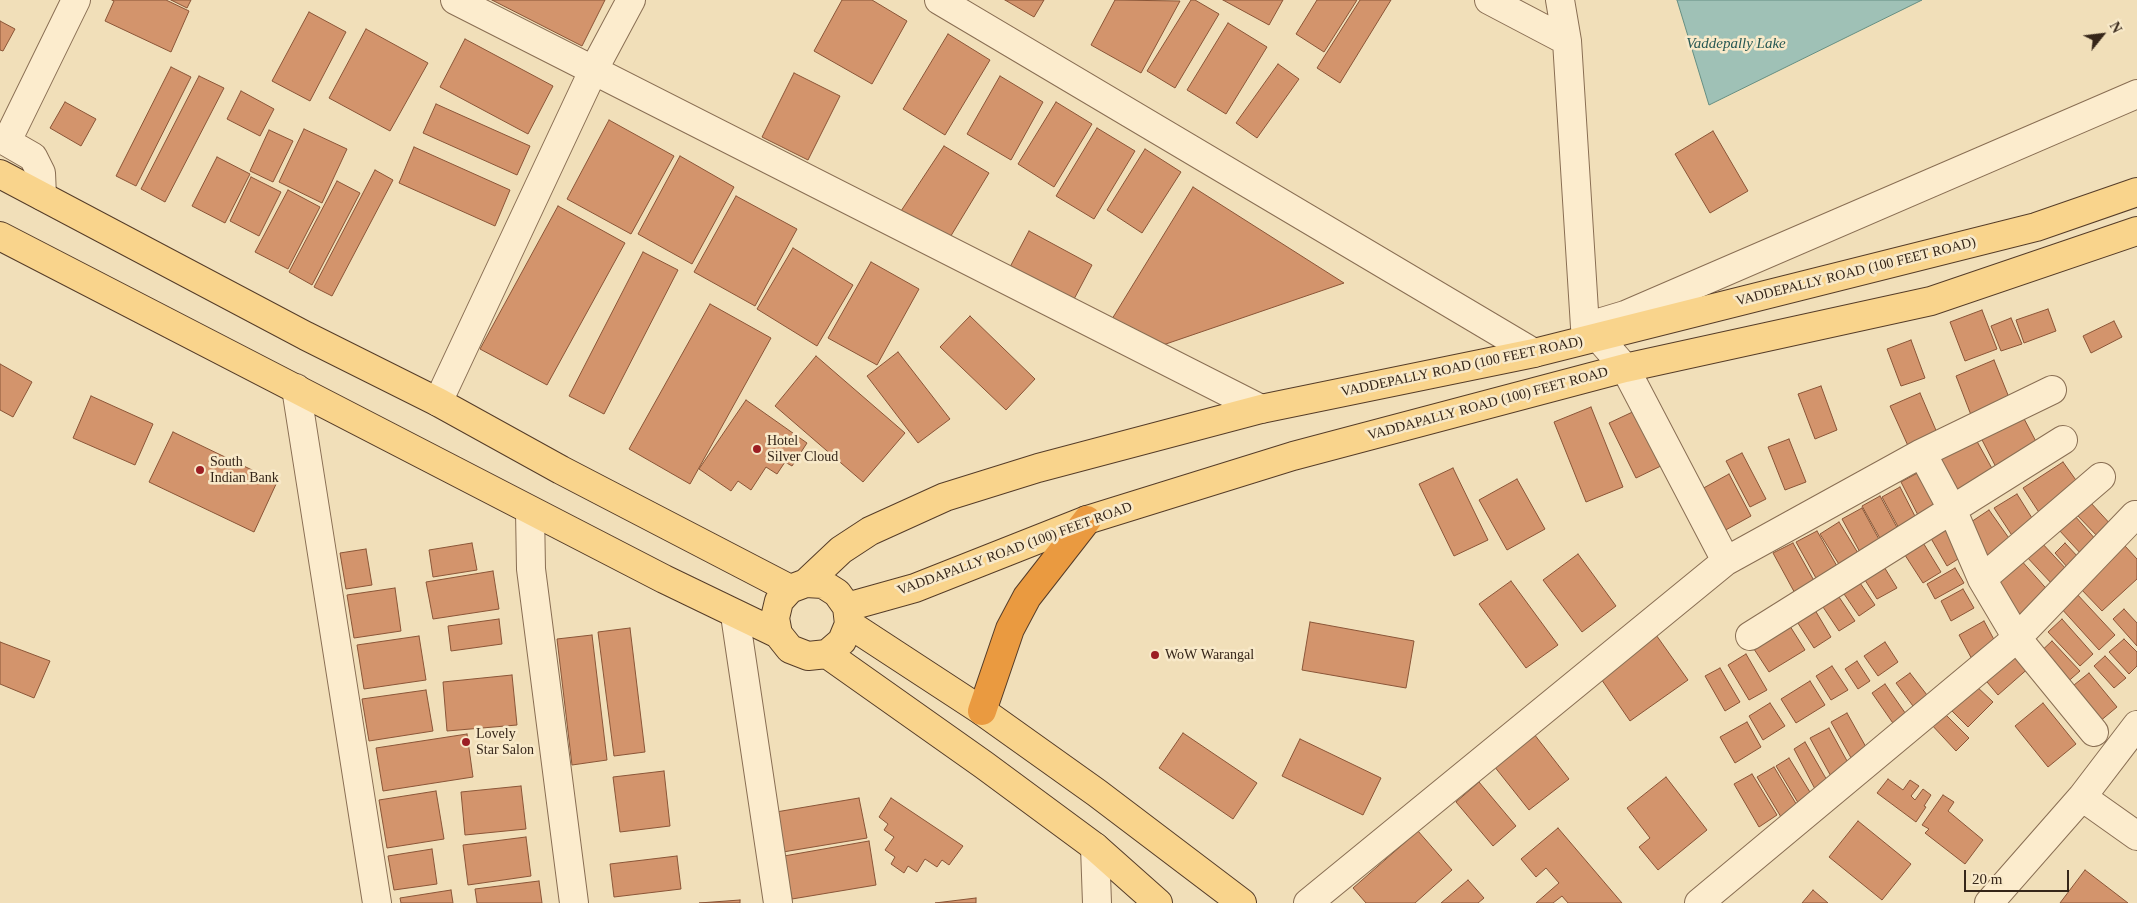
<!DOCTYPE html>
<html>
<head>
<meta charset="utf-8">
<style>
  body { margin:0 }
  #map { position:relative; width:2137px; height:903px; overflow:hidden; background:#f1dfb9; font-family:Georgia,serif }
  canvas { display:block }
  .north { position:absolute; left:2077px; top:10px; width:50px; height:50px; -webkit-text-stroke:4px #f8e9c9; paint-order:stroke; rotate:61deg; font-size:14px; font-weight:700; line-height:20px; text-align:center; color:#362619 }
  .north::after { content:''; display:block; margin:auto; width:18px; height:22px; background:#362619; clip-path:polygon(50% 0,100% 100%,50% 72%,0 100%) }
  .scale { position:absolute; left:1964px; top:870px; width:105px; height:22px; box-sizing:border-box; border:2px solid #362619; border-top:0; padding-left:6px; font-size:15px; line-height:18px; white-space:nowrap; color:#362619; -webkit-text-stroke:4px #f8e9c9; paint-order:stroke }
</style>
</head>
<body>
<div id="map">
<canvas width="2137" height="903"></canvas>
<div class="north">N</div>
<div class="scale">20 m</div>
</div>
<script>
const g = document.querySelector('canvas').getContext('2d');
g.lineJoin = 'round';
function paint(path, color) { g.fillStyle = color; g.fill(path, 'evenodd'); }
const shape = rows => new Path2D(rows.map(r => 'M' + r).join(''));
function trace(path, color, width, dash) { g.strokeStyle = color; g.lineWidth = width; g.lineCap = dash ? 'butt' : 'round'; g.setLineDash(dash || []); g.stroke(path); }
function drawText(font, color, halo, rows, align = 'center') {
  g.font = font + ' Georgia,serif'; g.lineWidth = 5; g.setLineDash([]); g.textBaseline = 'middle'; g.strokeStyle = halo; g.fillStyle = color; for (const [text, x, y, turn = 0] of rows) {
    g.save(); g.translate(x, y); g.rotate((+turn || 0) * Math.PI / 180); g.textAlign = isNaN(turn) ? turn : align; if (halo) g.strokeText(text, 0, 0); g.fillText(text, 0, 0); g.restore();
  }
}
const water = shape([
  [1677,0,1922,0,1709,105,1677,0]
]);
paint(water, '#9fc1b6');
trace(water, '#668f83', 1);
const building = shape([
  [112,0,166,0,189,11,171,52,105,21,114,1,112,0],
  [171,0,191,0,187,8,171,0],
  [492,0,605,0,582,46,492,0],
  [842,0,872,0,907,21,872,84,814,51,842,0],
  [1005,0,1044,0,1034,17,1005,0],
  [1115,0,1180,1,1141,73,1091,45,1115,0],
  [1191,0,1195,0,1219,14,1175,88,1147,71,1191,0],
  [1223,0,1283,0,1269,25,1223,0],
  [1317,0,1357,0,1324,52,1296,34,1317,0],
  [1360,0,1391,0,1340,83,1317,68,1360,0],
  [309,12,346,32,310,101,272,81,309,12],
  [0,21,15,29,3,51,0,50,0,21],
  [1228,23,1267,47,1226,114,1187,90,1228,23],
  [366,29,428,63,390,131,329,98,366,29],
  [948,34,990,60,945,135,903,109,948,34],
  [465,39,553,86,528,134,440,87,465,39],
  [1278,64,1299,79,1257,138,1236,123,1278,64],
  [171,67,191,77,136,186,116,176,171,67],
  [794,73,840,96,808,160,762,137,794,73],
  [199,76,224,88,165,202,141,189,199,76],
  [1000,76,1043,102,1011,160,967,134,1000,76],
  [241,91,274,109,260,136,227,119,241,91],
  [65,102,96,119,81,146,50,128,65,102],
  [1056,102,1092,124,1054,187,1018,164,1056,102],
  [436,104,530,146,517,175,423,133,436,104],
  [609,120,674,156,631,234,567,199,609,120],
  [1097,128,1135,151,1094,219,1056,196,1097,128],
  [304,129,347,149,322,203,279,182,304,129],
  [269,130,293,141,273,182,250,171,269,130],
  [1713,131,1748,191,1710,213,1675,154,1713,131],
  [944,146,989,173,949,239,901,211,944,146],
  [414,147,510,190,495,226,399,183,414,147],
  [1145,149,1181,172,1142,233,1107,210,1145,149],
  [680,156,734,187,692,264,638,234,680,156],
  [217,157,250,174,225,223,192,206,217,157],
  [375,170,393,180,332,296,314,287,375,170],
  [251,177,281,192,259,236,230,221,251,177],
  [337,181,360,193,312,285,289,272,337,181],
  [1193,187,1344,283,1160,346,1112,319,1193,187],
  [288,190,320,207,288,269,255,252,288,190],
  [736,196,797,229,755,306,694,272,736,196],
  [558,206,625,243,547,385,480,349,558,206],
  [1029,231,1092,265,1073,301,1010,267,1029,231],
  [793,248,853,285,817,346,757,309,793,248],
  [643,252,678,270,604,414,569,396,643,252],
  [871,262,919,289,877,365,828,338,871,262],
  [710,304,771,338,690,484,629,449,710,304],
  [2048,309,2056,331,2024,343,2016,320,2048,309],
  [1982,310,1997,349,1965,361,1950,322,1982,310],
  [970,316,1035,379,1006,410,940,347,970,316],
  [2011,318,2022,344,2001,351,1991,326,2011,318],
  [2114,321,2122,337,2091,353,2083,336,2114,321],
  [1911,340,1925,378,1901,386,1887,349,1911,340],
  [898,352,950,419,918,443,867,376,898,352],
  [816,356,905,433,863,482,775,406,816,356],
  [1994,360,2010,400,1971,415,1956,376,1994,360],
  [0,364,32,382,13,417,0,410,0,364],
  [1821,386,1837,430,1815,439,1798,394,1821,386],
  [1920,393,1938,435,1909,448,1890,406,1920,393],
  [91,396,153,424,135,465,73,438,91,396],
  [746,400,807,443,792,466,785,462,777,474,766,467,751,490,738,481,731,491,699,469,746,400],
  [1591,407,1623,487,1586,502,1554,422,1591,407],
  [1639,409,1665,464,1636,478,1609,423,1639,409],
  [2021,413,2041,451,1999,473,1979,434,2021,413],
  [173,432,277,482,254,532,149,482,173,432],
  [1974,436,1994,472,1953,494,1933,458,1974,436],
  [1789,439,1806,482,1785,490,1768,447,1789,439],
  [1742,453,1766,499,1750,507,1726,461,1742,453],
  [2063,462,2083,490,2042,517,2023,488,2063,462],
  [1453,468,1488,540,1454,556,1419,484,1453,468],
  [1923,470,1943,509,1921,521,1901,482,1923,470],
  [1729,474,1751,516,1722,532,1700,490,1729,474],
  [1517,479,1545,529,1507,550,1479,500,1517,479],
  [1900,487,1919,524,1902,534,1882,497,1900,487],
  [2017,494,2037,526,2015,540,1994,508,2017,494],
  [1880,496,1900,533,1882,542,1862,506,1880,496],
  [2090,502,2113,527,2100,539,2076,514,2090,502],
  [1862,508,1881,543,1861,554,1842,519,1862,508],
  [1989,510,2011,541,1987,558,1965,526,1989,510],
  [2075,516,2097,541,2082,555,2059,530,2075,516],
  [1839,522,1861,558,1842,569,1820,534,1839,522],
  [1948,523,1966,554,1947,566,1929,535,1948,523],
  [1817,531,1842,575,1821,587,1796,542,1817,531],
  [1922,541,1941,572,1923,583,1903,552,1922,541],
  [2040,541,2068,571,2053,585,2025,555,2040,541],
  [472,543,477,570,433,577,429,550,472,543],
  [1793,543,1817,586,1797,597,1773,553,1793,543],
  [2065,543,2079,558,2068,568,2055,553,2065,543],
  [2125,546,2137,559,2137,579,2102,611,2080,588,2125,546],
  [366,549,372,585,346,589,340,553,366,549],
  [1578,554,1616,606,1582,632,1543,580,1578,554],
  [1878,557,1897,588,1877,599,1858,569,1878,557],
  [2019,558,2052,595,2022,623,1988,586,2019,558],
  [1955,568,1964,583,1935,599,1927,584,1955,568],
  [493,571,499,609,433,619,426,582,493,571],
  [1856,577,1875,605,1859,616,1840,588,1856,577],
  [1511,581,1558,645,1526,668,1479,604,1511,581],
  [395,588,401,631,354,638,347,595,395,588],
  [1963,589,1974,608,1951,621,1941,601,1963,589],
  [1835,591,1855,621,1839,631,1819,601,1835,591],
  [2076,593,2115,635,2099,650,2060,607,2076,593],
  [1812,605,1831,637,1814,648,1794,617,1812,605],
  [2124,609,2137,623,2137,646,2113,619,2124,609],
  [499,619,502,644,451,651,448,626,499,619],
  [2062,619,2093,654,2080,666,2048,632,2062,619],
  [1984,621,1998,647,1973,661,1959,635,1984,621],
  [1310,622,1414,641,1406,688,1302,670,1310,622],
  [1788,623,1805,650,1769,672,1752,646,1788,623],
  [630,628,645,752,614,756,598,632,630,628],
  [1654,632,1688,680,1630,721,1597,673,1654,632],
  [592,635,607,760,572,765,557,639,592,635],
  [419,636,426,680,364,689,357,645,419,636],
  [2124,639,2137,652,2137,666,2129,674,2109,652,2124,639],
  [2052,641,2080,671,2064,685,2037,655,2052,641],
  [0,642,50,661,34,698,0,684,0,642],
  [1885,642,1898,662,1878,676,1864,656,1885,642],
  [2015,647,2031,666,1998,695,1982,676,2015,647],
  [1746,654,1767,690,1749,700,1728,665,1746,654],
  [2105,656,2126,678,2114,688,2094,666,2105,656],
  [1857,661,1870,681,1858,689,1845,669,1857,661],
  [1832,666,1848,690,1831,700,1816,676,1832,666],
  [1720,668,1740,702,1725,711,1705,676,1720,668],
  [1910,673,1927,695,1913,706,1896,683,1910,673],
  [2089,673,2117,707,2093,727,2064,693,2089,673],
  [512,675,517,725,447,731,443,682,512,675],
  [1810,681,1825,705,1796,723,1781,699,1810,681],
  [1885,684,1910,720,1897,729,1872,693,1885,684],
  [1974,684,1993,702,1968,727,1950,709,1974,684],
  [426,690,433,731,369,741,362,699,426,690],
  [1770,703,1785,726,1763,740,1749,716,1770,703],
  [2043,703,2076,744,2048,767,2015,726,2043,703],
  [1942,711,1969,738,1956,751,1930,723,1942,711],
  [1847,713,1871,756,1855,765,1831,722,1847,713],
  [1747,722,1761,747,1735,763,1720,737,1747,722],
  [1829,728,1852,770,1833,780,1810,738,1829,728],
  [1183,733,1257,783,1233,819,1159,768,1183,733],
  [467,734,473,777,383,791,376,748,467,734],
  [1534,734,1569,779,1529,810,1494,766,1534,734],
  [1300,739,1381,778,1363,815,1282,776,1300,739],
  [1805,742,1828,782,1815,789,1794,749,1805,742],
  [1789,758,1813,797,1800,806,1776,766,1789,758],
  [1774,767,1798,807,1781,817,1757,777,1774,767],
  [664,771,670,826,620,832,613,777,664,771],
  [1752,774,1777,815,1759,827,1734,784,1752,774],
  [1666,777,1707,830,1658,870,1639,847,1650,838,1627,808,1666,777],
  [1888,779,1903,790,1910,780,1919,786,1911,796,1915,800,1923,789,1931,795,1924,806,1926,807,1916,822,1877,793,1888,779],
  [1479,782,1516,826,1493,846,1456,802,1479,782],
  [521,786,526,829,465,835,461,792,521,786],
  [436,791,444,839,387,848,379,800,436,791],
  [1943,795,1954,802,1948,811,1983,840,1965,864,1925,833,1929,829,1922,825,1943,795],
  [859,798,867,838,783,852,776,812,859,798],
  [891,798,963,846,949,865,942,860,937,867,925,859,917,872,908,866,904,873,891,864,895,857,885,850,894,837,884,830,888,824,879,817,891,798],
  [1858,821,1911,864,1882,900,1829,857,1858,821],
  [1558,828,1622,903,1568,903,1562,896,1553,903,1536,903,1559,883,1546,868,1536,877,1521,859,1558,828],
  [1418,831,1452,870,1415,903,1366,903,1353,888,1418,831],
  [526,837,531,876,468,885,463,845,526,837],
  [869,841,876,885,792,899,784,856,869,841],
  [432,849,437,884,394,890,388,856,432,849],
  [677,856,681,889,614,897,610,864,677,856],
  [2085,870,2128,903,2060,903,2085,870],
  [1468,880,1484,898,1478,903,1441,903,1468,880],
  [539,881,542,903,477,903,475,889,539,881],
  [451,890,453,903,401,903,400,898,451,890],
  [1813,890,1828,903,1802,903,1813,890],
  [976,898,976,903,935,903,976,898],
  [740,900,740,903,699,903,740,900]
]);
paint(building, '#d3946c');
trace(building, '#8a5537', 1);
const minor = shape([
  [455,0,1261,409],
  [939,0,1534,353],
  [1489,0,1567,41],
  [1560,0,1567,41,1585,327,1598,337,1625,368,1726,561],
  [0,138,33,157,41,173,42,196],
  [7,141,76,0],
  [1585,327,1625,315,2137,94],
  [296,388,377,903],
  [438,402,593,71,631,0],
  [1922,453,1952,509,1982,579,2017,638,2094,732],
  [530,511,531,569,574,903],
  [1982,579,2101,477],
  [735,615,778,903],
  [1750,636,2063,440],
  [2082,797,2137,836],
  [1095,847,1097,903],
  [1308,903,1726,561,1922,453,2052,390],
  [1699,903,2017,638,2135,515],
  [1989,903,2082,797,2137,725]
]);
const major = shape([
  [0,174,306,336,438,402,561,470,790,589],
  [0,236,664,579,778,634],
  [806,583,823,584,837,593,847,607,849,624,842,641,827,654,808,656,790,649,778,634,775,618,779,601,790,589,806,583,841,550,870,531,945,497,1038,468,1261,409,1534,353,2036,227,2137,192],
  [847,607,915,588,1087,520,1293,456,1625,368,1931,301,2137,231],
  [849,624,982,711,1097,793,1242,903],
  [827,654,984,765,1095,847,1158,903]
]);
const highway = shape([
  [982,711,1010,629,1027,597,1087,520]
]);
trace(minor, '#896e53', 30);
trace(major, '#553c28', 30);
trace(highway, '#553c28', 30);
trace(minor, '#fceccd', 28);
trace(major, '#f9d48c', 28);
trace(highway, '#ea9a40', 28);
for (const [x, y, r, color] of [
  [757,449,5,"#9c1e23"],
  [200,470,5,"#9c1e23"],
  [1155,655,5,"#9c1e23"],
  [466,742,5,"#9c1e23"]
]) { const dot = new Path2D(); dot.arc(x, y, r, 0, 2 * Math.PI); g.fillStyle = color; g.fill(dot); trace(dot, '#f8e9c9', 2); }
drawText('14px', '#362619', '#f8e9c9', [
  ["VADDEPALLY ROAD (100 FEET ROAD)",1856,272,-14],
  ["VADDEPALLY ROAD (100 FEET ROAD)",1462,367,-12],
  ["VADDAPALLY ROAD (100) FEET ROAD",1488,404,-15],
  ["VADDAPALLY ROAD (100) FEET ROAD",1015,549,-20]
]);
drawText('14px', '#362619', '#f8e9c9', [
  ["Hotel",767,441],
  ["Silver Cloud",767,457],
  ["South",210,462],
  ["Indian Bank",210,478],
  ["WoW Warangal",1165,655],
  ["Lovely",476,734],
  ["Star Salon",476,750]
], 'left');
drawText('italic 15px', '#275853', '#f8e9c9', [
  ["Vaddepally Lake",1736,44]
]);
</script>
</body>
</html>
